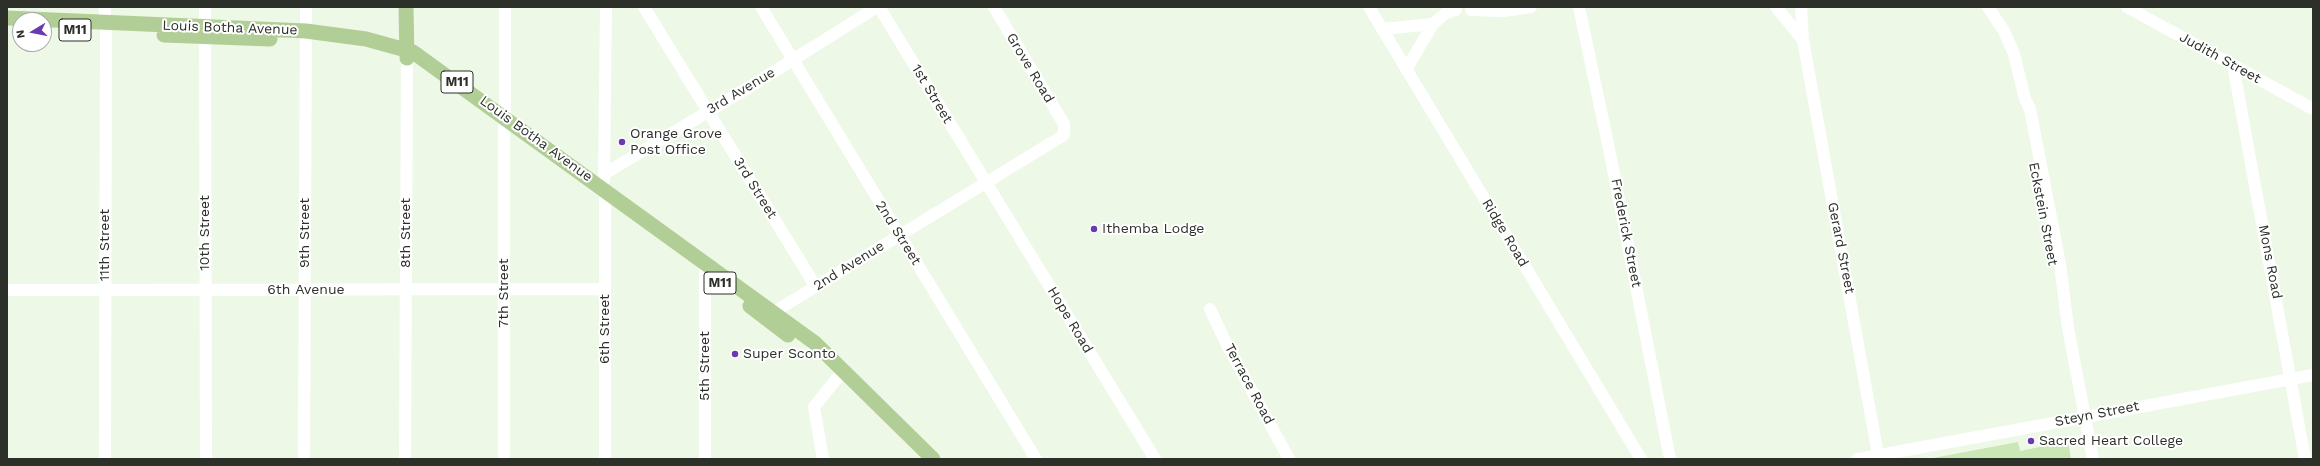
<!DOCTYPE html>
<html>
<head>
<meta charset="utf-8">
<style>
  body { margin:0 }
  #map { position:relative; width:2320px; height:466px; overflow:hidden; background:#eef8e7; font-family:"Work Sans",sans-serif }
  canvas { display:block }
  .frame { position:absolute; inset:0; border:8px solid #2c3029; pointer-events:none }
  .north { position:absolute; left:12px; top:12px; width:40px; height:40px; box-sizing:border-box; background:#fff; border:1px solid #abaca9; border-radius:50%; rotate:260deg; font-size:11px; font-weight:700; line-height:16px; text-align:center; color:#2c3029 }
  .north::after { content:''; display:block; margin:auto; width:14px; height:18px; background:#693ab1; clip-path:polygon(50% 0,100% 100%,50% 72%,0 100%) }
</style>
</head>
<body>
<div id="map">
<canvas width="2320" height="466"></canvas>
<div class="frame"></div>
<div class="north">N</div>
</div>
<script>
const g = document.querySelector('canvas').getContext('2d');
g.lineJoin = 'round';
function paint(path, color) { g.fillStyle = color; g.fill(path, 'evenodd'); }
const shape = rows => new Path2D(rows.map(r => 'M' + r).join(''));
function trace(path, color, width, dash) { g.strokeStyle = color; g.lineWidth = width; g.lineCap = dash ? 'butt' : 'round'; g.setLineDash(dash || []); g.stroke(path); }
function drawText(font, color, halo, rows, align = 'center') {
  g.font = font + ' "Work Sans",sans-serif'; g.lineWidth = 4; g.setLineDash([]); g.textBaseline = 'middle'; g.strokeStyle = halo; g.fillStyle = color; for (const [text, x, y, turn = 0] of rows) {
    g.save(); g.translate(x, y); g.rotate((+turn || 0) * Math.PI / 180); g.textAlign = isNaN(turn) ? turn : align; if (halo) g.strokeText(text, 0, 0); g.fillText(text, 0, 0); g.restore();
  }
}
paint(shape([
  [2068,441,2071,459,1928,459,2018,442,2020,451]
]), '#cbe7b5');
trace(shape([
  [205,7,206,459],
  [644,7,816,287],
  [761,7,1036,459],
  [879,7,1155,459],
  [1369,7,1641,459],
  [1579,7,1609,149,1670,459],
  [1776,7,1803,40],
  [1801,7,1803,40,1878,455],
  [1988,7,2004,31,2014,54,2025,99,2030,109,2060,264,2068,328,2093,459],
  [2127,7,2313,109],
  [1471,10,1504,11,1531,7],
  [105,23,105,7],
  [1383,29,1433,24],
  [2233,65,2305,459],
  [1407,68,1433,24,1446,13,1456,10],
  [505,116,505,7],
  [504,126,504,459],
  [604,174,756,83,877,7],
  [604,181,606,7],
  [705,272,705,459],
  [7,290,605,289],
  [1210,309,1227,345,1289,459],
  [774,312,1064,135,1064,124,994,7],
  [105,459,106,31],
  [304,459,306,7],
  [405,459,407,60],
  [605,459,605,200],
  [823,459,814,407,838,377],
  [1858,459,2313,375]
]), '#fff', 12);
trace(shape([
  [406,7,407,58],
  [7,18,306,31,366,39,413,52,815,343,933,459],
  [164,35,270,39],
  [750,306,788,335]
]), '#b2ce97', 15);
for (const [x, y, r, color] of [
  [622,142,4,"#693ab1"],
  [1094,229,4,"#693ab1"],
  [735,354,4,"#693ab1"],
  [2031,441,4,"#693ab1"]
]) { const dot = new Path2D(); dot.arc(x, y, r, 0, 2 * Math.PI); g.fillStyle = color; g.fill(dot); trace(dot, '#fff', 1.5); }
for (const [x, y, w] of [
  [75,30,32],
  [457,82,32],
  [720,283,32]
]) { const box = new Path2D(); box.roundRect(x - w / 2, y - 11, w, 22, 3); g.fillStyle = '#fff'; g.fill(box); trace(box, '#2c3029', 1); }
drawText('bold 13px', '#2c3029', null, [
  ["M11",75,30],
  ["M11",457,82],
  ["M11",720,283]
]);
drawText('14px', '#2c3029', '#fff', [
  ["Louis Botha Avenue",230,28,2],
  ["Judith Street",2220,58,29],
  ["Grove Road",1030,68,59],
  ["3rd Avenue",741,91,-31],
  ["1st Street",932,94,59],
  ["Louis Botha Avenue",536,139,36],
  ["3rd Street",755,188,58],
  ["Eckstein Street",2043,214,79],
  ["10th Street",205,233,-90],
  ["9th Street",305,233,-90],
  ["8th Street",406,233,-90],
  ["2nd Street",898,233,58],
  ["Ridge Road",1505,233,59],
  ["Frederick Street",1626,233,79],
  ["11th Street",105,245,-90],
  ["Gerard Street",1841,248,79],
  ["Mons Road",2270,262,79],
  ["2nd Avenue",849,266,-32],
  ["6th Avenue",306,290],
  ["7th Street",504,293,-90],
  ["Hope Road",1070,320,59],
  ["6th Street",605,329,-90],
  ["5th Street",705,366,-90],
  ["Terrace Road",1249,384,62],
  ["Steyn Street",2097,414,-11]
]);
drawText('14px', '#2c3029', '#fff', [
  ["Orange Grove",630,134],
  ["Post Office",630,150],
  ["Ithemba Lodge",1102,229],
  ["Super Sconto",743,354],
  ["Sacred Heart College",2039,441]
], 'left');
</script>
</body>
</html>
